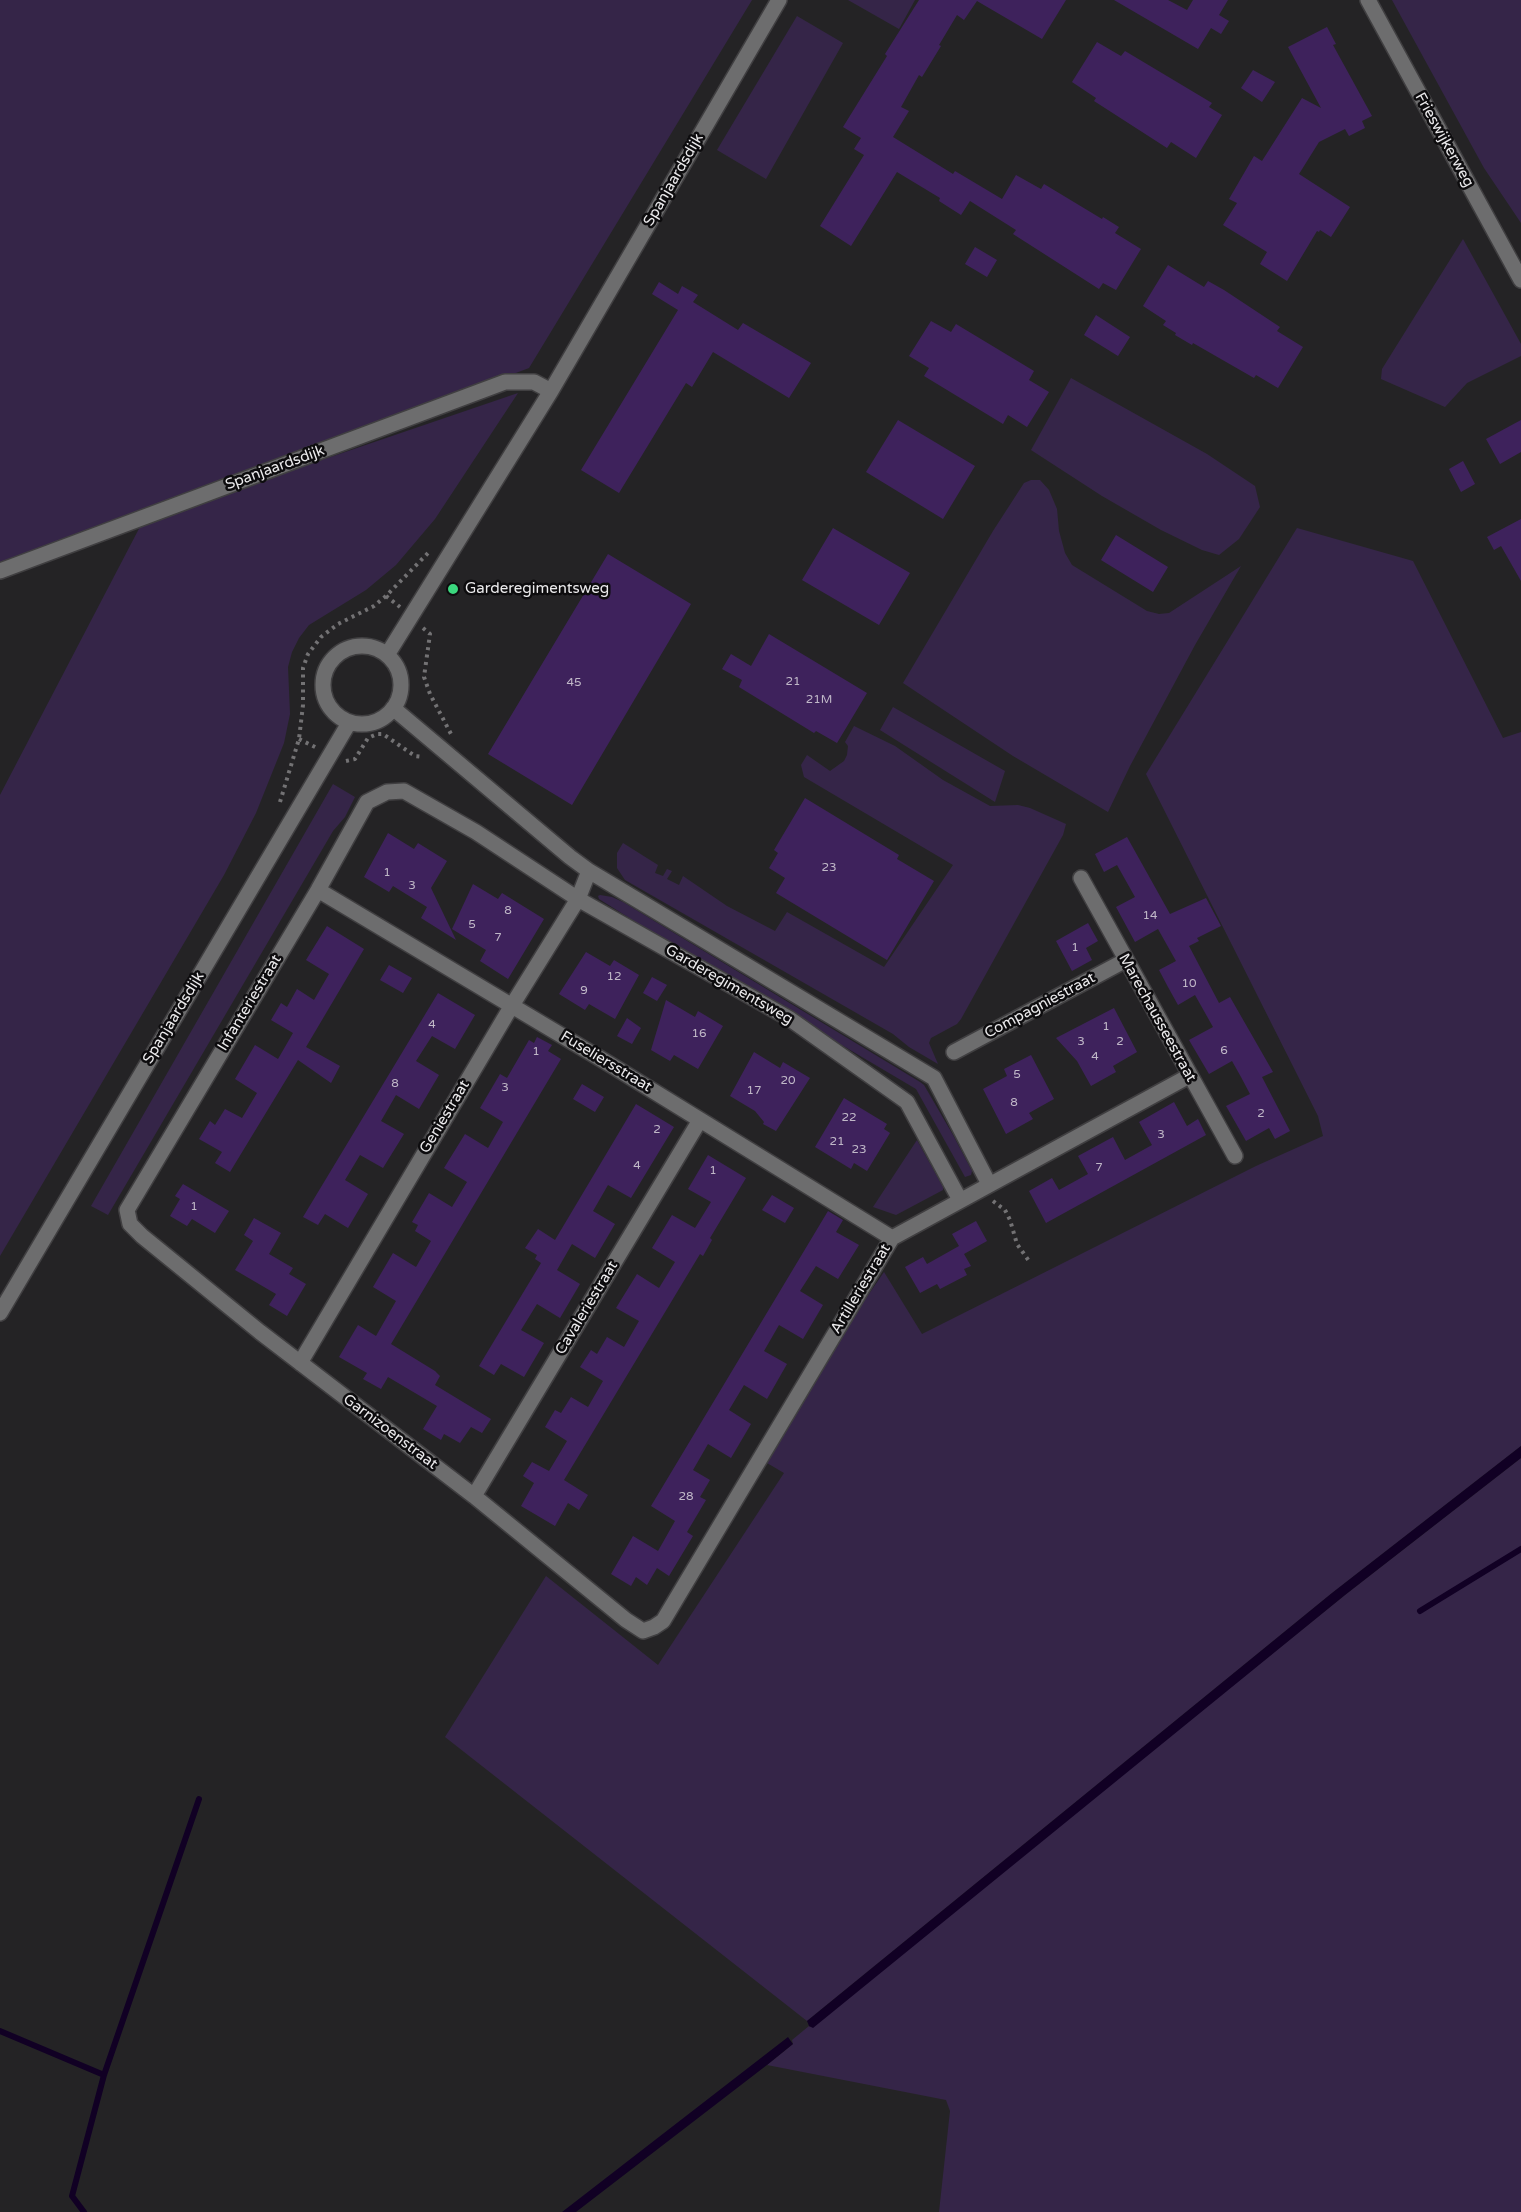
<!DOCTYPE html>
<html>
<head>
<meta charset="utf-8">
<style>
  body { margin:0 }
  canvas { display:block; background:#242325 }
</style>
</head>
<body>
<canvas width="1521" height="2212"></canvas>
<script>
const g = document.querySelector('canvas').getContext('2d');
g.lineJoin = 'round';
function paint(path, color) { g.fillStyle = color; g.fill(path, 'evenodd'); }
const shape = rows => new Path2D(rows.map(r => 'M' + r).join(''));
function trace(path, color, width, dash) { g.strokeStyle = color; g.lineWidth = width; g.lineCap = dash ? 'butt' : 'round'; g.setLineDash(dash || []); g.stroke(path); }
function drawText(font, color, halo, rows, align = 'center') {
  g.font = font + ' "Varela Round",sans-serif'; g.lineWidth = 5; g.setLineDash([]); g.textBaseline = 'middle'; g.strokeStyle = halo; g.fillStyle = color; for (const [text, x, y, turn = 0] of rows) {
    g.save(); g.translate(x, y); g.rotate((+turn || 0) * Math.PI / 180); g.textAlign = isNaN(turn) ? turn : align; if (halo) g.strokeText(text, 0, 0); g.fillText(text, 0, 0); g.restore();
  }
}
paint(shape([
  [0,0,752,0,529,368,0,568],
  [848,0,915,0,899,29],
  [1392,0,1521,0,1521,223,1484,168],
  [797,16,843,43,766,179,717,150],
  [1463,239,1521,344,1521,356,1467,383,1445,407,1381,379,1382,369],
  [1071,378,1207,454,1255,486,1260,507,1239,539,1219,555,1202,550,1161,530,1102,496,1031,450],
  [518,393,435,519,396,565,366,590,309,625,299,638,292,652,288,667,290,714,284,743,256,813,224,875,0,1256,0,795,143,521],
  [1031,480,1040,480,1049,490,1057,509,1059,531,1065,553,1072,565,1147,611,1159,614,1169,613,1241,566,1195,645,1130,766,1108,812,1013,756,903,683,993,531,1024,483],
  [1297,528,1413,561,1503,738,1521,732,1521,1446,1332,1593,807,2021,445,1737,546,1576,658,1665,784,1473,767,1463,860,1307,884,1272,922,1334,1256,1166,1323,1136,1318,1116,1146,774],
  [893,707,1005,771,995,802,880,730],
  [854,726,895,746,943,780,990,806,1018,805,1030,808,1066,824,1063,835,961,1019,957,1024,931,1038,929,1043,938,1064,909,1047,893,1034,625,880,617,868,617,853,623,843,658,865,655,873,663,876,667,869,672,871,667,879,679,885,683,876,727,906,775,931,787,912,884,967,953,865,804,777,801,765,807,755,830,771,844,761,847,755,848,746,845,742],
  [333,784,355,797,345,817,333,831,108,1215,91,1206],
  [600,895,612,897,623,902,920,1082,924,1085,953,1135,972,1171,971,1175,965,1177,916,1089,671,944,599,899,598,896],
  [917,1140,943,1187,943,1190,896,1215,873,1207],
  [1521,1458,1521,2212,939,2212,950,2111,946,2100,767,2065,793,2044,792,2040,809,2026,810,2027,1345,1595]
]), '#352548');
paint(shape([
  [1521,1446,1521,1458,1345,1595,813,2028,809,2026,807,2021,1332,1593],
  [788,2037,793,2044,767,2065,576,2212,562,2212]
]), '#110024');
trace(shape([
  [1420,1611,1521,1549],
  [0,2031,104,2075],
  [84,2212,72,2196,104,2075,199,1799]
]), '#110024', 6);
paint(shape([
  [919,0,1066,0,1042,39,977,1,964,20,957,15,939,45,941,46,922,77,919,75,901,107,909,111,893,137,953,174,955,171,1002,199,1016,175,1041,189,1044,184,1102,219,1103,217,1119,227,1115,233,1141,249,1116,290,1103,283,1099,289,1013,234,1016,230,970,201,961,215,939,201,940,198,897,172,851,246,820,226,864,155,854,149,861,138,843,127,887,56,885,54],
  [1114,0,1168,0,1187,10,1193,0,1228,0,1219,15,1229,21,1221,34,1211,28,1198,49],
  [1327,27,1336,44,1333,45,1372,116,1362,121,1365,128,1349,136,1345,129,1319,142,1299,174,1350,207,1331,237,1320,230,1319,232,1317,231,1287,281,1260,264,1267,252,1223,225,1237,203,1229,199,1254,156,1262,161,1302,98,1321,108,1288,47],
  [1097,42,1121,56,1125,51,1212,103,1209,107,1222,115,1196,158,1171,142,1167,148,1094,101,1096,98,1072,82],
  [1253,70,1275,82,1262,102,1241,88],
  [975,247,997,260,987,277,965,264],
  [1168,265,1204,287,1208,281,1224,290,1280,327,1277,331,1303,347,1278,388,1256,375,1254,378,1193,343,1192,345,1175,335,1176,333,1163,325,1166,321,1143,306],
  [659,282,678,294,682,286,698,295,693,302,738,330,743,323,811,363,789,398,713,352,692,387,686,383,619,493,581,470,678,310,652,294],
  [1096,315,1130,337,1118,356,1084,335],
  [931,321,951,332,956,324,1034,371,1029,380,1049,392,1027,427,1008,415,1003,424,924,376,929,368,909,356],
  [898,420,975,466,943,519,866,472],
  [1521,420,1521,452,1500,464,1486,439],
  [1463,461,1475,484,1461,492,1449,469],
  [1521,519,1521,581,1501,546,1494,550,1487,537],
  [833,528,910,573,879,625,802,580],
  [1116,535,1168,567,1153,592,1101,560],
  [608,554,691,604,572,805,488,754],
  [769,634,867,693,837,743,816,731,814,733,739,687,742,680,722,669,731,654,751,666],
  [805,798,899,855,897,859,934,881,887,960,776,893,785,878,769,868,778,853,774,850],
  [388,833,414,849,418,843,447,861,431,888,456,940,421,918,427,907,393,886,389,892,364,877],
  [1127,837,1170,914,1206,898,1221,926,1197,938,1199,941,1189,946,1219,1003,1230,997,1273,1072,1262,1077,1290,1131,1275,1139,1269,1128,1246,1141,1226,1106,1250,1094,1241,1077,1232,1061,1209,1074,1189,1040,1213,1027,1195,995,1178,1005,1168,987,1159,970,1176,961,1158,929,1135,942,1116,907,1135,897,1117,865,1104,872,1095,854],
  [473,884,498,899,502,893,544,919,508,979,480,961,486,950,452,929],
  [1088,923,1098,941,1086,948,1092,960,1072,971,1056,941],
  [327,926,364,949,306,1047,340,1066,331,1083,298,1060,230,1172,215,1163,222,1152,199,1139,210,1121,215,1125,225,1109,242,1118,257,1093,235,1079,255,1045,278,1059,293,1033,271,1020,281,1003,287,1007,297,989,314,1000,329,974,306,960],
  [586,952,610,966,614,960,639,975,615,1019,589,1004,585,1010,559,994],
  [389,965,412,978,403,993,380,980],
  [652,977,667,985,657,1001,643,993],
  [438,993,475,1015,455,1049,432,1036,416,1061,439,1075,419,1109,396,1095,381,1121,404,1134,383,1168,360,1155,345,1180,368,1194,348,1228,325,1214,318,1225,303,1217],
  [666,1000,695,1017,698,1011,723,1026,698,1069,674,1055,670,1061,651,1050],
  [1114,1008,1137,1052,1113,1066,1116,1072,1091,1086,1077,1061,1056,1038],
  [627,1018,641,1028,632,1044,617,1036],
  [537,1037,552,1045,548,1051,561,1059,391,1344,435,1371,440,1376,435,1385,491,1419,482,1433,471,1427,460,1443,444,1434,441,1440,423,1429,437,1406,388,1377,381,1389,363,1379,367,1373,339,1357,358,1325,376,1336,396,1301,373,1287,393,1253,416,1267,431,1241,415,1231,418,1225,412,1222,429,1193,452,1207,467,1182,444,1168,465,1134,488,1148,503,1122,480,1108,500,1074,507,1078,529,1040,534,1043],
  [754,1052,780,1068,783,1062,810,1078,776,1131,763,1124,764,1122,755,1111,730,1096],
  [1031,1055,1054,1099,1029,1113,1033,1119,1006,1134,983,1089,1007,1076,1004,1069],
  [582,1084,604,1097,595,1112,573,1099],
  [844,1098,887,1124,884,1129,890,1133,867,1171,854,1163,851,1169,815,1147],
  [1174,1102,1187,1126,1198,1119,1206,1135,1046,1223,1029,1191,1052,1178,1059,1190,1088,1174,1078,1156,1113,1137,1125,1160,1152,1145,1139,1122],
  [636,1104,674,1127,631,1198,608,1185,593,1211,615,1224,595,1258,572,1244,557,1270,580,1284,560,1318,537,1304,521,1330,544,1343,524,1377,501,1364,494,1375,479,1366,541,1263,535,1259,537,1255,525,1248,538,1229,555,1240],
  [708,1155,746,1178,710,1238,712,1240,703,1256,700,1254,564,1480,588,1495,579,1510,568,1503,555,1526,521,1506,534,1483,523,1476,532,1462,549,1471,567,1441,545,1427,555,1410,561,1413,571,1397,588,1407,603,1381,580,1367,591,1350,597,1354,607,1337,624,1347,639,1321,616,1308,637,1274,659,1288,675,1262,652,1248,672,1215,695,1228,711,1202,688,1189],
  [183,1184,229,1211,215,1233,192,1219,187,1226,170,1216,180,1199,175,1196],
  [772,1195,794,1208,785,1223,762,1210],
  [828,1211,843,1220,836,1232,859,1245,838,1279,816,1266,800,1291,823,1305,803,1339,779,1325,764,1351,787,1364,767,1399,744,1385,729,1410,751,1424,731,1458,708,1444,693,1470,710,1480,700,1497,706,1500,687,1532,693,1536,669,1576,657,1568,647,1585,636,1577,631,1586,611,1574,633,1536,658,1551,675,1521,651,1506],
  [254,1218,281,1233,269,1254,293,1268,289,1274,306,1284,287,1316,269,1305,276,1294,235,1270,253,1241,244,1235],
  [976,1221,987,1241,964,1254,971,1266,964,1269,967,1275,940,1289,937,1284,920,1293,905,1267,923,1257,927,1264,959,1246,952,1234]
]), '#3e225c');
const minor = shape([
  [1368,0,1521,280],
  [0,571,505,382,534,382,551,391],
  '323 685a39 39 0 1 1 78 0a39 39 0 1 1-78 0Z',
  [387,655,551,391,779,0],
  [393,708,570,857,589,871,934,1078,989,1184],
  [1081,878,1235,1156],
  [318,890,611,1065,892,1238],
  [954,1052,1126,960],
  [960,1200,907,1102,790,1019,578,899,476,832,404,791,387,792,367,802,318,890,127,1210,130,1224,142,1236,260,1332,474,1496,626,1620,643,1631,654,1627,663,1621,892,1238,1189,1076],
  [0,1313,349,723],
  [300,1363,511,1007,578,899,589,871],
  [474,1496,700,1120]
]);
trace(minor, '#403f41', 18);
trace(shape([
  [386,596,400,607],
  [423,628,430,634,424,677,430,694,451,734],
  [299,739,317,748],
  [346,761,355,759,368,738,377,734,383,734,415,756,423,757],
  [280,802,299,739,303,705,303,668,308,654,321,637,338,624,374,606,386,596,430,551],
  [993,1201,1005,1210,1010,1220,1017,1244,1029,1261]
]), '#737274', 4, [3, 4.5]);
trace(minor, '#6d6d6e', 15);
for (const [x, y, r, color] of [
  [453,589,6,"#3bd77e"]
]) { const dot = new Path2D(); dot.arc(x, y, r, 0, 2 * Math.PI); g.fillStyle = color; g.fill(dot); trace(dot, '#0d0c0e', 2); }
drawText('12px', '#c0b8c8', null, [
  ["21",793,682],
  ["45",574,683],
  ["21M",819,700],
  ["23",829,868],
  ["1",387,873],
  ["3",412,886],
  ["8",508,911],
  ["14",1150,916],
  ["5",472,925],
  ["7",498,938],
  ["1",1075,948],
  ["12",614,977],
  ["10",1189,984],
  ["9",584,991],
  ["4",432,1025],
  ["1",1106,1027],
  ["16",699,1034],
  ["3",1081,1042],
  ["2",1120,1042],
  ["6",1224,1051],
  ["1",536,1052],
  ["4",1095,1057],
  ["5",1017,1075],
  ["20",788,1081],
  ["8",395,1084],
  ["3",505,1088],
  ["17",754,1091],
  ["8",1014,1103],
  ["2",1261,1114],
  ["22",849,1118],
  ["2",657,1130],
  ["3",1161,1135],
  ["21",837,1142],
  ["23",859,1150],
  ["4",637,1166],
  ["7",1099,1168],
  ["1",713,1171],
  ["1",194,1207],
  ["28",686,1497]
]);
drawText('15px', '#ebeaec', '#0d0c0e', [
  ["Frieswijkerweg",1444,140,61],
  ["Spanjaardsdijk",674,180,-60],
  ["Spanjaardsdijk",275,468,-20],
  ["Garderegimentsweg",729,985,30],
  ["Infanteriestraat",250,1003,-59],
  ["Compagniestraat",1040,1006,-28],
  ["Spanjaardsdijk",174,1018,-59],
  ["Marechausseestraat",1157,1018,61],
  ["Fuseliersstraat",606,1062,31],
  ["Geniestraat",445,1117,-59],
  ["Artilleriestraat",861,1289,-59],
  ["Cavaleriestraat",587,1308,-59],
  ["Garnizoenstraat",390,1432,37]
]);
drawText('15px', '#ebeaec', '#0d0c0e', [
  ["Garderegimentsweg",465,589]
], 'left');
</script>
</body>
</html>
